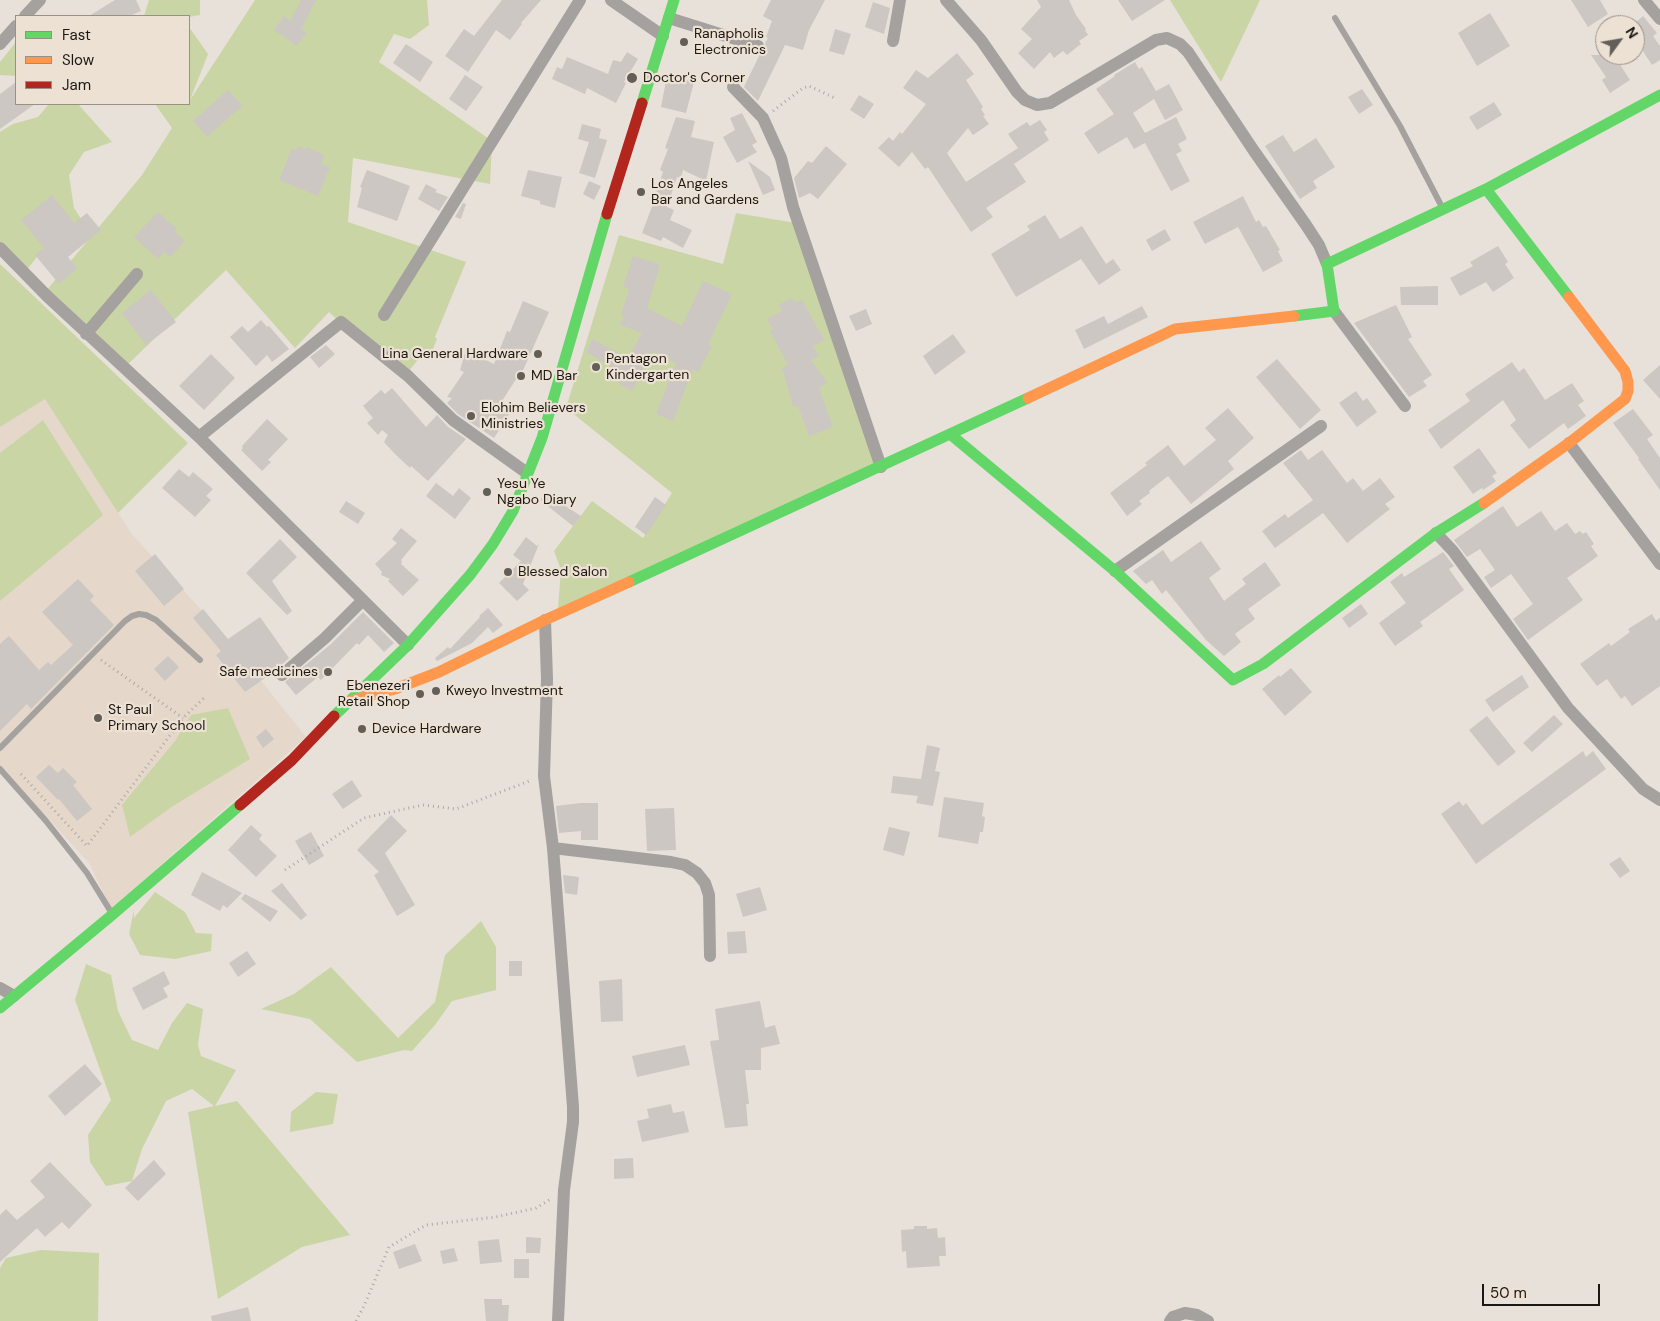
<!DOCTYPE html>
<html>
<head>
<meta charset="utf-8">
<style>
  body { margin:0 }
  #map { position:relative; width:1660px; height:1321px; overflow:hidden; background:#e7e1da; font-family:"DM Sans",sans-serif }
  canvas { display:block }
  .legend { position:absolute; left:15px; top:15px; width:175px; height:90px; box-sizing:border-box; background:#ede1d4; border:1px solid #999086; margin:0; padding:6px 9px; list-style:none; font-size:15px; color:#1b1712 }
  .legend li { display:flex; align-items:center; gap:10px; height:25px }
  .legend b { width:25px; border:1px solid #999086 }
  .north { position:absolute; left:1595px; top:15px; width:50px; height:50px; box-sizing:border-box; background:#ede1d4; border:1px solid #999086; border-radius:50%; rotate:58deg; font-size:14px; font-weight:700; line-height:20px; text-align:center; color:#1b1712 }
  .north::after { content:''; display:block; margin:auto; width:18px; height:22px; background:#625e58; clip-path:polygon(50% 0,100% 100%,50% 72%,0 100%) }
  .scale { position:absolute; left:1482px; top:1284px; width:118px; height:22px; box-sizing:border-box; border:2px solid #1b1712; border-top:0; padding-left:6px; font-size:15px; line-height:18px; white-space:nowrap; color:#1b1712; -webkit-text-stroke:4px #ede1d4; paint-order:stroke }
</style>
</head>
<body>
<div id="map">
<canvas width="1660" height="1321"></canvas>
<ul class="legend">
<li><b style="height:6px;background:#63d668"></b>Fast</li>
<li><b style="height:6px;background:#ff974d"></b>Slow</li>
<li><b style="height:6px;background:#b3261e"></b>Jam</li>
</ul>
<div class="north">N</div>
<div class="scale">50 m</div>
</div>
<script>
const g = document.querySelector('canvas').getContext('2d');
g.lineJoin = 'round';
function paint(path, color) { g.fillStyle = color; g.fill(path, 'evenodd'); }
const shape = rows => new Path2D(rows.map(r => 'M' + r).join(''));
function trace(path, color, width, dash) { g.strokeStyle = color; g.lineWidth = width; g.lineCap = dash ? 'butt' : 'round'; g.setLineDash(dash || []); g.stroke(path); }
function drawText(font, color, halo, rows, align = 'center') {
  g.font = font + ' "DM Sans",sans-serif'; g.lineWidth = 4.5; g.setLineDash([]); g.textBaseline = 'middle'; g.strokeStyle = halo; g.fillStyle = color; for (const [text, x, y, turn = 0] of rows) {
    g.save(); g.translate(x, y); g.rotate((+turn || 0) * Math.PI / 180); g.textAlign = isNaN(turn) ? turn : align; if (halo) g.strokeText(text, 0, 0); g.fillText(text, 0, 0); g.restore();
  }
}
paint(shape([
  [45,398,131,533,227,638,306,737,111,909,89,863,0,766,0,427]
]), '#e5d8ca');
paint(shape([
  [149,0,200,0,200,15,189,17,144,16],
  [255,0,427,0,429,25,410,39,394,34,379,62,492,141,490,184,353,158,348,222,466,262,435,337,437,339,433,349,425,351,408,372,361,343,329,312,295,348,226,270,126,366,46,291,142,175,172,128,155,104,189,104,189,27,208,54,190,100],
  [1170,0,1260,0,1221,82,1186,26],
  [16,42,16,76,0,75,0,62],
  [49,104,78,104,112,142,84,152,69,175,74,208,87,228,57,231,26,271,0,246,0,132,13,124,38,117],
  [736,213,796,223,878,472,557,620,561,570,554,551,592,501,643,538,672,493,566,408,619,235,723,264],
  [0,264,188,443,118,513,45,399,0,427],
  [43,420,103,515,0,601,0,453],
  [228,708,250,759,173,806,130,837,122,805,175,741,191,715],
  [155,892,185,912,196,933,212,934,211,951,175,959,140,955,129,934,134,910,134,918],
  [481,921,496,947,496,990,452,1001,435,1025,412,1051,404,1050,357,1062,310,1019,261,1009,294,994,331,967,398,1038,435,1002,445,955],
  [86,964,111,975,118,1011,132,1040,158,1050,172,1023,187,1003,203,1009,198,1045,201,1056,236,1070,215,1106,237,1101,350,1235,302,1247,218,1299,188,1112,214,1106,192,1089,166,1101,142,1149,132,1181,106,1186,90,1162,88,1135,111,1100,75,1000],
  [316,1092,338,1094,333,1124,290,1132,291,1112],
  [41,1250,99,1253,98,1321,0,1321,0,1268,6,1258]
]), '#cad5a6');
paint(shape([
  [115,0,136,0,141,11,130,16,89,16],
  [301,0,316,0,301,29,307,32,297,46,274,30,284,16,290,21],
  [502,0,541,0,521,23,522,24,510,40,496,30,468,72,445,56,464,29,474,36],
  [771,0,825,0,809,30,803,50,785,45,758,101,744,87,760,54,766,48,765,43,768,38,766,37,772,21,763,16],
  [1037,0,1069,0,1076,15,1086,29,1085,30,1088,35,1079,41,1081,44,1067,55,1063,51,1054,58,1050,52,1034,69,1018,53,1032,39,1021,29,1041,7],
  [1118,0,1165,0,1132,21],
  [1571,0,1600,0,1608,14,1588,27],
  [873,2,890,8,884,34,865,27],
  [1490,13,1510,46,1477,66,1458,33],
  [1643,16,1657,33,1653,36,1660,46,1660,60,1652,65,1635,39,1635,23],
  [835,29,851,34,844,55,829,51],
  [406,44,433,62,420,82,393,63],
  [627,52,638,59,624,82,626,83,616,103,587,88,585,94,552,79,557,67,562,69,567,57,608,74,613,60,621,62],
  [957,53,974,74,966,80,983,107,981,109,985,115,983,116,989,124,973,135,968,128,947,153,966,182,1018,148,1008,134,1027,122,1030,126,1040,120,1047,130,1044,132,1049,140,1014,164,1026,182,986,208,993,217,971,232,928,167,925,169,912,152,899,167,878,148,889,137,893,141,900,132,902,134,926,104,903,88,916,70,928,78],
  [1591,55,1614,55,1630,80,1610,93,1602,80,1606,77],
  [1135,62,1139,69,1142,67,1156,91,1169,84,1183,110,1165,120,1154,99,1133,113,1145,133,1176,117,1187,139,1178,144,1182,151,1176,154,1190,181,1171,191,1145,143,1134,149,1127,137,1098,154,1084,133,1114,114,1096,89,1115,76,1114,75],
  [465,75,483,87,466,111,449,99],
  [667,76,694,82,686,113,661,107],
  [16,82,16,104,35,104,0,129,0,94],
  [1362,89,1373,105,1359,114,1348,97],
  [228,90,242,106,207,137,193,121],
  [859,95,874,104,864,119,850,110],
  [1494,102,1502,115,1477,130,1469,117],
  [742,113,757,142,752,145,757,152,737,163,723,137,735,130,730,118],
  [676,117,695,121,691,137,714,142,706,181,683,170,681,178,677,177,667,207,674,210,670,220,692,230,683,248,663,237,661,241,642,233,656,196,655,196,663,172,660,170,668,149,665,148],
  [582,124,601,129,599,138,607,140,595,178,579,173,589,142,578,139],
  [1283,135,1294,152,1316,138,1335,167,1313,181,1317,188,1300,199,1265,146],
  [298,146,305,149,306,147,324,155,321,164,330,167,318,196,279,180,292,148,296,150],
  [826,146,847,164,818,199,810,193,799,198,794,178,808,161,812,163],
  [748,161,770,177,775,190,763,195],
  [367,170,410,186,397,221,357,207,362,188,360,187],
  [528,170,562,177,555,208,540,204,540,201,521,196],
  [589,181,601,186,594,200,583,194],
  [426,184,437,190,435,192,448,197,439,211,418,199],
  [52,195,74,223,87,213,101,230,68,257,77,268,59,284,35,255,44,248,21,220],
  [1243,196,1256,222,1259,220,1263,227,1266,226,1280,250,1278,251,1283,261,1263,272,1238,227,1205,244,1193,222],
  [463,203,466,204,461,219,455,217],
  [158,212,177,229,175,232,185,241,170,257,164,252,158,259,134,237],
  [1045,215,1060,239,1082,226,1106,264,1113,259,1121,270,1099,285,1081,259,1016,297,991,254,1030,230,1027,226],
  [1165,229,1171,240,1152,251,1146,240],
  [1498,246,1508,262,1505,264,1514,278,1493,292,1486,282,1460,296,1450,278,1473,266,1470,262],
  [633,256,659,264,659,269,647,308,682,326,703,281,732,294,708,344,712,346,698,372,693,369,673,421,656,414,676,363,653,351,632,391,618,383,623,373,586,352,593,339,628,359,642,333,620,325,624,316,621,315,629,289,623,287],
  [1438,286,1438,305,1401,305,1400,287],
  [151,290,176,322,146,345,122,313],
  [792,298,795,303,802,300,824,340,813,346,819,356,811,360,827,382,819,388,833,427,809,436,798,406,793,407,784,374,781,368,788,365,770,331,773,329,767,319,782,311,779,305],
  [523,301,549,312,520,377,518,376,502,401,513,408,494,438,458,414,447,403,452,398,447,397,464,372,460,370,466,350,494,364,507,331,510,332],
  [1396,305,1412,337,1408,339,1432,375,1423,381,1427,386,1409,397,1354,323],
  [1142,306,1148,317,1084,349,1075,330,1104,316,1108,324],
  [866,309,872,324,856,331,849,316],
  [261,320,267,327,269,326,289,349,272,362,267,355,256,366,230,337,242,326,248,332],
  [953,334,966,352,935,375,923,356],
  [326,345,335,354,319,368,310,357],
  [211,354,235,378,204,410,179,386],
  [1277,359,1321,410,1300,429,1256,377],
  [1512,362,1519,372,1524,368,1545,400,1572,383,1584,401,1578,405,1586,416,1568,429,1564,423,1529,449,1510,425,1516,420,1503,400,1441,449,1428,430,1470,401,1465,394],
  [1660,365,1660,399,1643,380],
  [392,388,426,427,437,415,448,427,466,439,428,481,411,466,410,468,395,454,384,442,388,435,382,430,378,435,367,423,373,418,363,406,381,390,385,394],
  [1356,391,1363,401,1367,398,1377,412,1357,427,1339,403],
  [1228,408,1254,438,1228,461,1234,469,1191,504,1168,476,1149,491,1150,493,1139,501,1142,504,1127,516,1110,493,1147,465,1145,463,1168,445,1184,466,1216,440,1205,428],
  [1633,409,1653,435,1647,439,1660,458,1660,490,1638,459,1639,458,1613,423],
  [267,419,288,439,268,460,271,462,262,471,241,450,243,448,242,446],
  [1479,448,1497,473,1492,476,1496,481,1483,490,1482,488,1473,494,1453,467],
  [1301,450,1308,460,1322,450,1347,483,1353,478,1363,491,1380,478,1395,497,1385,504,1390,509,1347,543,1323,513,1275,548,1262,531,1285,514,1288,518,1313,500,1283,463],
  [179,469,189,477,193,472,213,489,206,496,211,500,195,517,162,488],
  [436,483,453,496,459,488,471,498,455,519,426,496],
  [545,493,581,516,573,526,540,500],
  [655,497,666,505,646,535,635,527],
  [346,501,365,513,358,524,339,512],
  [1503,506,1517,527,1541,511,1555,531,1567,523,1575,534,1580,531,1583,534,1586,532,1594,544,1591,546,1598,556,1567,578,1583,600,1528,640,1513,619,1533,604,1511,574,1491,588,1484,577,1495,570,1480,549,1467,557,1454,540],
  [401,528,417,541,401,560,402,562,401,564,419,580,403,596,388,581,390,579,381,575,382,572,375,564,397,543,392,539],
  [526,537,537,546,539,544,523,584,529,590,517,601,499,583,521,561,513,555],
  [280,539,297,557,272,581,292,611,287,615,246,573],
  [1201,541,1221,569,1209,578,1224,601,1246,584,1242,579,1265,562,1281,585,1248,609,1255,619,1235,634,1241,642,1224,656,1206,640,1166,590,1162,594,1152,580,1146,584,1133,571,1163,550,1171,562],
  [1443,552,1454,566,1449,569,1464,590,1420,622,1423,626,1395,646,1379,623,1406,603,1390,582,1402,573,1404,577],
  [155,554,184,589,164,606,135,571],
  [78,579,94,596,90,600,114,625,31,709,27,704,0,731,0,644,9,636,39,670,48,662,51,665,73,645,42,612],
  [1361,604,1368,614,1349,628,1342,618],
  [488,608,503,625,493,633,488,627,472,643,437,661,435,658,448,647,450,649,480,617,479,616],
  [203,609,228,639,260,617,289,658,275,671,245,692,216,655,221,651,193,618],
  [363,612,394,643,384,652,368,635,359,645,357,643,321,680,318,677,296,695,285,682,331,644],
  [1652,614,1656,621,1660,618,1660,686,1632,706,1625,696,1621,699,1607,679,1597,686,1580,664,1609,643,1611,646,1630,632,1628,629],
  [168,656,179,667,165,681,154,669],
  [1291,668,1312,692,1285,716,1262,689,1279,675,1280,677],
  [1522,675,1529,687,1493,712,1485,700],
  [1554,715,1563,724,1532,752,1523,743],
  [1487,716,1516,752,1498,766,1469,730],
  [266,729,274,739,263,748,256,737],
  [927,745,940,748,935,771,940,772,933,806,916,803,918,796,891,793,893,776,921,779],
  [1583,751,1586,757,1593,751,1606,769,1476,864,1441,814,1459,801,1463,806,1466,803,1482,825],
  [49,765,58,773,63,768,77,782,73,785,92,809,77,821,59,799,58,800,36,777],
  [352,780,362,796,343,809,332,794],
  [944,797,984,803,982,816,985,817,983,832,980,832,978,844,938,837],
  [581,803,598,803,598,840,581,840,581,831,559,833,556,806],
  [674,808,676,850,647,851,645,809],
  [391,815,407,831,385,853,415,905,397,916,374,875,379,872,357,850],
  [251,825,262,835,259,839,277,856,256,877,228,850],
  [889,827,910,832,904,856,883,850],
  [311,832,324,856,309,865,295,841],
  [1620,857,1630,871,1620,878,1609,864],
  [202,872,242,893,227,908,223,905,220,911,191,895],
  [563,875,579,877,577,895,565,893],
  [282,883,307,915,301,920,271,891],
  [760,887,767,910,743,917,736,894],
  [245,894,278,911,270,922,241,899],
  [745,931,747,953,728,954,727,932],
  [247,951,256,964,238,977,229,963],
  [509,961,522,961,522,976,509,976],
  [164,971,170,984,163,988,168,997,143,1010,132,988],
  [622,979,623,1021,601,1022,599,981],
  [760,1001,765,1028,775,1025,780,1044,761,1048,761,1070,745,1070,749,1104,746,1104,748,1126,725,1128,710,1041,719,1040,715,1009],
  [685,1045,690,1065,637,1077,632,1056],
  [85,1064,102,1084,65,1116,48,1096],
  [671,1104,673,1113,684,1111,689,1132,642,1142,637,1121,649,1118,647,1109],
  [633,1158,634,1178,614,1179,614,1159],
  [154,1160,166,1174,138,1201,125,1188],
  [50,1162,92,1205,69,1229,62,1222,45,1237,37,1228,0,1262,0,1215,6,1209,17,1220,45,1197,30,1181],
  [914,1226,927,1226,927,1229,937,1228,938,1238,945,1237,946,1256,939,1256,940,1266,907,1268,906,1251,902,1252,901,1230,914,1229],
  [526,1237,541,1238,540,1253,526,1253],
  [499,1239,502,1262,480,1264,478,1241],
  [415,1244,422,1261,399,1269,393,1252],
  [454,1248,458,1261,443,1264,440,1251],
  [514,1259,529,1259,529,1278,514,1278],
  [484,1299,502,1299,502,1305,509,1305,508,1321,486,1321],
  [248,1307,251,1321,212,1321,211,1316]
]), '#ccc7c2');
trace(shape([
  [773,111,803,88,809,86,837,99],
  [101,660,183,718],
  [21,774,87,846,183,718,206,696],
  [285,870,364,818,423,805,456,809,532,780],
  [356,1321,364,1306,389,1247,426,1225,496,1217,536,1208,551,1199]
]), '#aca9a5', 3, [1, 4]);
trace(shape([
  [1335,18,1400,126,1443,209],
  [0,748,125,621,132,616,139,614,146,615,156,620,200,660],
  [0,769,46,821,87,873,111,912]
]), '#a4a19f', 6);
trace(shape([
  [611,0,663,36],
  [946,0,981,40,1017,92,1025,100,1037,105,1050,103,1156,40,1167,38,1180,44,1188,52,1254,151,1306,225,1319,245,1327,264],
  [1644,0,1660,19],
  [25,16,40,0],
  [669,18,758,46],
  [893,41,900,0],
  [0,44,16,26],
  [733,87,763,118,781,158,793,207,881,467],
  [0,248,47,296,199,437,408,645],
  [1334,311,1405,406],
  [384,315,580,0],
  [86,334,137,274],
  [199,437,341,322,408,376,453,420,527,473],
  [1569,443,1660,564],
  [1436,533,1453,551,1568,708,1643,789,1660,800],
  [1115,571,1321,426],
  [545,620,547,679,544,776,553,848,573,1107,573,1122,564,1190,558,1321],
  [282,675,325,638,363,600],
  [553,848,671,862,685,865,697,873,705,883,709,895,710,956],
  [0,988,14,996],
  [1170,1321,1173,1317,1185,1313,1197,1315,1208,1321]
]), '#a4a19f', 12);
trace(shape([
  [642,103,674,0],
  [1486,189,1569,297],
  [1294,316,1334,311,1327,264,1486,189,1660,95],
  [950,434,1115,571,1233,680,1263,664,1436,533,1484,503],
  [629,582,1028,398],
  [334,716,408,645,470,575,493,544,513,511,542,438,607,214],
  [0,1008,112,915,240,805]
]), '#63d668', 11);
trace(shape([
  [1028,398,1175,329,1294,316],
  [1484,503,1569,443,1625,399,1628,391,1628,382,1625,371,1569,297],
  [347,702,395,689,439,672,545,620,629,582]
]), '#ff974d', 11);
trace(shape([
  [607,214,642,103],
  [240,805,292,760,334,716]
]), '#b3261e', 11);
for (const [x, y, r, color] of [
  [684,42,5,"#625e58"],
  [632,78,6,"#625e58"],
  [641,192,5,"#625e58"],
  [538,354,5,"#625e58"],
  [596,367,5,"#625e58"],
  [521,376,5,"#625e58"],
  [471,416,5,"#625e58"],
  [487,492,5,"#625e58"],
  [508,572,5,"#625e58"],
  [328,672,5,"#625e58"],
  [436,691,5,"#625e58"],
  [420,694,5,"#625e58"],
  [98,718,5,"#625e58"],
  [362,729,5,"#625e58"]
]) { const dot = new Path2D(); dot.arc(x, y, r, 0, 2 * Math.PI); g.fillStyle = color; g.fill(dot); trace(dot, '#ede1d4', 2); }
drawText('14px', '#1b1712', '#ede1d4', [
  ["Ranapholis",694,34],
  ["Electronics",694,50],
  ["Doctor's Corner",643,78],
  ["Los Angeles",651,184],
  ["Bar and Gardens",651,200],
  ["Lina General Hardware",528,354,"right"],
  ["Pentagon",606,359],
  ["Kindergarten",606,375],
  ["MD Bar",531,376],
  ["Elohim Believers",481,408],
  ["Ministries",481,424],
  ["Yesu Ye",497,484],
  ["Ngabo Diary",497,500],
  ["Blessed Salon",518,572],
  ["Safe medicines",318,672,"right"],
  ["Ebenezeri",410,686,"right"],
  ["Retail Shop",410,702,"right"],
  ["Kweyo Investment",446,691],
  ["St Paul",108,710],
  ["Primary School",108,726],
  ["Device Hardware",372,729]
], 'left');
</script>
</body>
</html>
